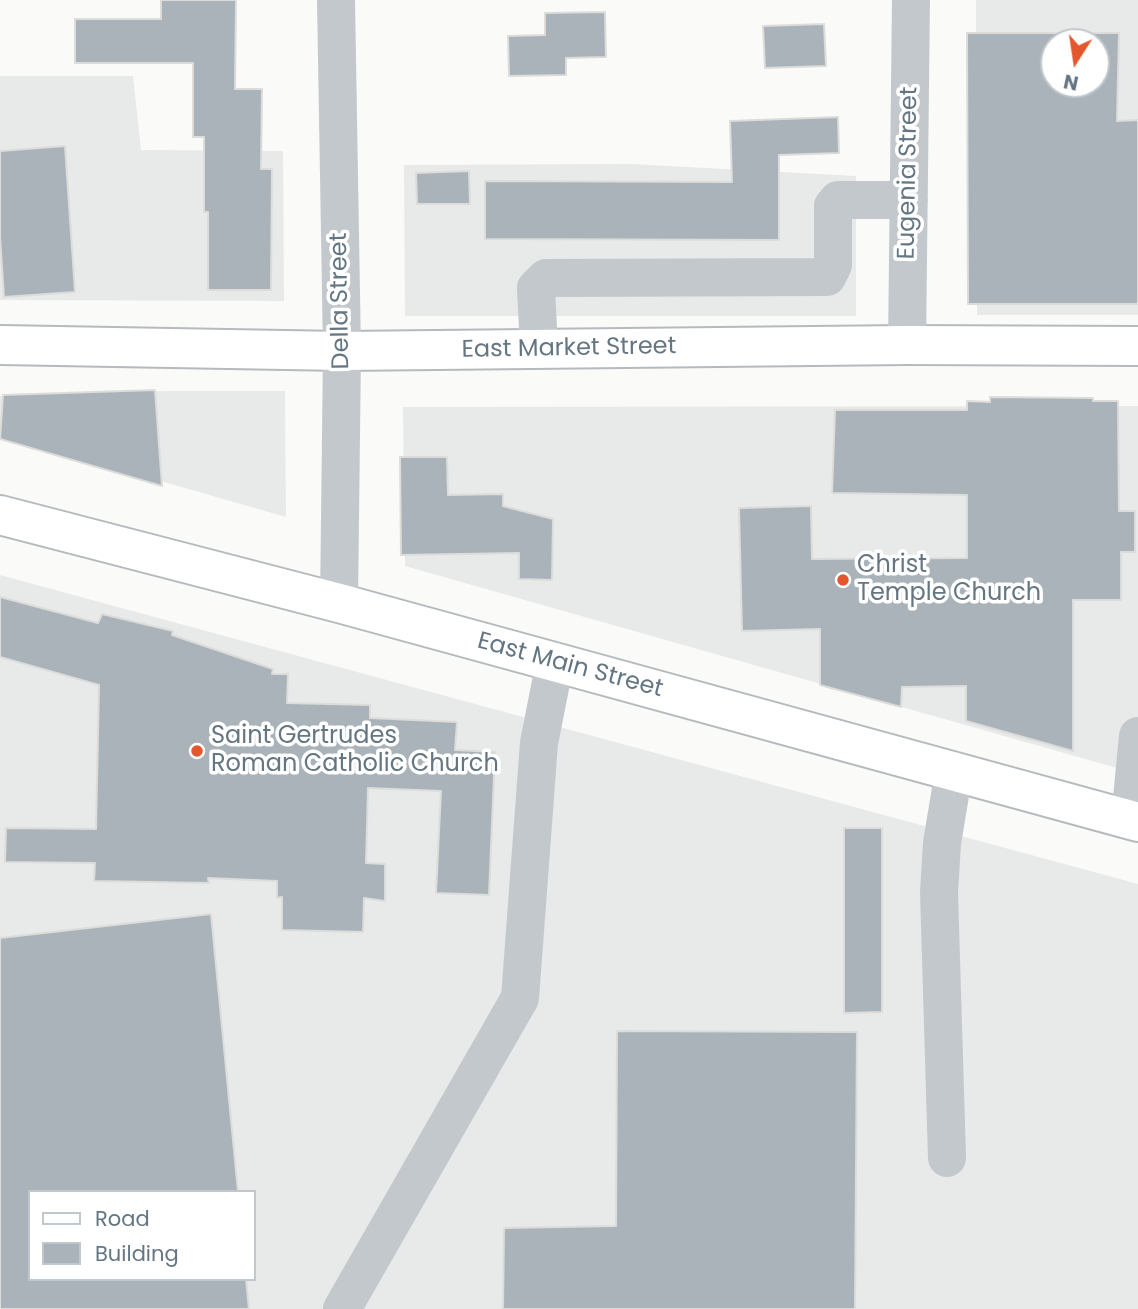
<!DOCTYPE html>
<html>
<head>
<meta charset="utf-8">
<style>
  body { margin:0 }
  #map { position:relative; width:1138px; height:1309px; overflow:hidden; background:#fafaf8; font-family:Poppins,sans-serif }
  canvas { display:block }
  .legend { position:absolute; left:28px; top:1190px; width:228px; height:91px; box-sizing:border-box; background:#fff; border:2px solid #c1c8cd; margin:0; padding:9px 12px; list-style:none; font-size:21px; color:#657683 }
  .legend li { display:flex; align-items:center; gap:14px; height:35px }
  .legend b { width:35px; border:2px solid #c1c8cd }
  .north { position:absolute; left:1040px; top:28px; width:70px; height:70px; box-sizing:border-box; background:#fff; border:2px solid #c1c8cd; border-radius:50%; rotate:192deg; font-size:19px; font-weight:700; line-height:28px; text-align:center; color:#657683 }
  .north::after { content:''; display:block; margin:auto; width:24px; height:32px; background:#e4572e; clip-path:polygon(50% 0,100% 100%,50% 72%,0 100%) }
</style>
</head>
<body>
<div id="map">
<canvas width="1138" height="1309"></canvas>
<ul class="legend">
<li><b style="height:9px;background:#fff"></b>Road</li>
<li><b style="height:19px;background:#aab3b9"></b>Building</li>
</ul>
<div class="north">N</div>
</div>
<script>
const g = document.querySelector('canvas').getContext('2d');
g.lineJoin = 'round';
function paint(path, color) { g.fillStyle = color; g.fill(path, 'evenodd'); }
const shape = rows => new Path2D(rows.map(r => 'M' + r).join(''));
function trace(path, color, width, dash) { g.strokeStyle = color; g.lineWidth = width; g.lineCap = dash ? 'butt' : 'round'; g.setLineDash(dash || []); g.stroke(path); }
function drawText(font, color, halo, rows, align = 'center') {
  g.font = font + ' Poppins,sans-serif'; g.lineWidth = 7; g.setLineDash([]); g.textBaseline = 'middle'; g.strokeStyle = halo; g.fillStyle = color; for (const [text, x, y, turn = 0] of rows) {
    g.save(); g.translate(x, y); g.rotate((+turn || 0) * Math.PI / 180); g.textAlign = isNaN(turn) ? turn : align; if (halo) g.strokeText(text, 0, 0); g.fillText(text, 0, 0); g.restore();
  }
}
paint(shape([
  [976,0,1138,0,1138,315,977,315],
  [1054,42,1096,42,1096,84,1054,84],
  [0,76,133,76,141,150,283,151,284,301,0,300],
  [631,164,856,176,856,316,405,316,404,165],
  [167,391,285,391,286,517,0,435,0,396],
  [1138,406,1138,774,405,566,403,407],
  [0,575,1138,884,1138,1309,0,1309],
  [30,1192,254,1192,254,1279,30,1279]
]), '#e8e9e9');
const building = shape([
  [161,0,236,0,235,89,262,89,261,169,272,169,271,290,208,290,208,212,204,212,204,137,193,137,193,63,75,63,75,19,161,19,161,0],
  [605,12,606,57,566,58,566,75,509,76,508,36,545,35,545,13,605,12],
  [824,24,826,66,765,68,763,26,824,24],
  [967,33,1119,33,1117,121,1138,120,1138,304,968,304,967,33],
  [1054,42,1096,42,1096,84,1054,84,1054,42],
  [838,117,839,153,779,155,779,240,485,239,485,181,732,182,730,121,838,117],
  [65,146,75,292,4,297,0,237,0,151,65,146],
  [469,171,470,204,417,204,416,173,469,171],
  [155,390,162,486,0,439,3,395,155,390],
  [990,397,1093,398,1093,401,1118,401,1119,511,1135,511,1135,552,1121,552,1121,600,1073,600,1073,751,966,721,966,686,902,687,901,707,820,685,820,629,742,631,739,508,811,506,812,559,967,558,967,495,832,493,835,410,967,410,967,401,990,402,990,397],
  [400,457,447,457,448,495,503,494,503,506,553,519,552,580,519,579,519,553,401,555,400,457],
  [0,597,98,623,102,614,173,631,172,635,273,669,272,674,288,674,287,703,370,705,370,718,457,722,455,750,495,752,489,895,436,893,441,791,368,788,366,863,385,864,385,901,364,898,363,932,282,930,282,897,277,898,277,881,208,878,209,883,94,881,95,863,5,862,6,828,96,829,99,685,0,657,0,597],
  [844,828,882,828,882,1012,844,1013,844,828],
  [211,914,238,1192,30,1192,30,1279,246,1279,249,1309,0,1309,0,938,211,914],
  [617,1031,857,1032,855,1309,503,1309,504,1228,616,1226,617,1031]
]);
paint(building, '#aab3b9');
trace(building, '#dcdcda', 2);
const major = shape([
  [0,345,342,351,907,345,1138,346],
  [0,515,339,603,1138,822]
]);
trace(major, '#b5babe', 42);
trace(shape([
  [336,0,342,351,339,603],
  [907,345,911,0],
  [539,349,536,288,546,278,827,277,833,265,833,206,838,200,909,200],
  [1130,819,1138,736],
  [947,1158,939,892,942,843,954,771],
  [342,1309,520,998,539,743,555,662]
]), '#c3c8cc', 38);
trace(major, '#fff', 38);
for (const [x, y, r, color] of [
  [843,580,7,"#e4572e"],
  [197,751,7,"#e4572e"]
]) { const dot = new Path2D(); dot.arc(x, y, r, 0, 2 * Math.PI); g.fillStyle = color; g.fill(dot); trace(dot, '#fff', 2.5); }
drawText('24px', '#657683', '#fff', [
  ["Eugenia Street",909,173,-89],
  ["Della Street",341,301,-91],
  ["East Market Street",569,349,-1],
  ["East Main Street",570,666,15]
]);
drawText('24px', '#657683', '#fff', [
  ["Christ",857,566],
  ["Temple Church",857,594],
  ["Saint Gertrudes",211,737],
  ["Roman Catholic Church",211,765]
], 'left');
</script>
</body>
</html>
